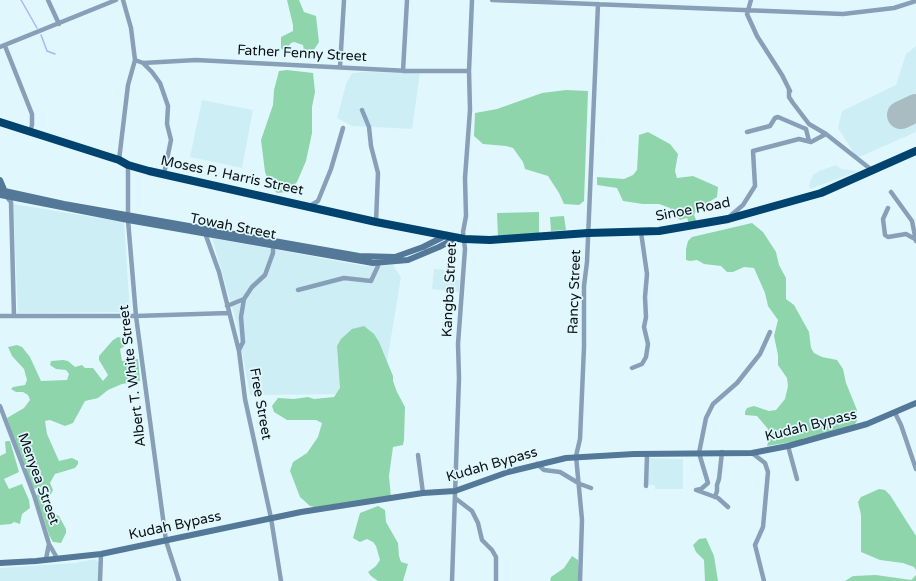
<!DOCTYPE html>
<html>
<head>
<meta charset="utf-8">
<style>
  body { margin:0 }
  canvas { display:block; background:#e1f7fe }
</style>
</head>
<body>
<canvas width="916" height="581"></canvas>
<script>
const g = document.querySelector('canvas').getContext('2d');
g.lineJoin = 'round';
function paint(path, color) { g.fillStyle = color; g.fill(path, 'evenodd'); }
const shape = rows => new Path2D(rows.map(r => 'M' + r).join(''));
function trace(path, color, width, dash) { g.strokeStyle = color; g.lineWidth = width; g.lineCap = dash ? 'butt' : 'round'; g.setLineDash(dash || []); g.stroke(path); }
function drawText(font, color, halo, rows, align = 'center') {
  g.font = font + ' "Varela Round",sans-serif'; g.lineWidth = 3.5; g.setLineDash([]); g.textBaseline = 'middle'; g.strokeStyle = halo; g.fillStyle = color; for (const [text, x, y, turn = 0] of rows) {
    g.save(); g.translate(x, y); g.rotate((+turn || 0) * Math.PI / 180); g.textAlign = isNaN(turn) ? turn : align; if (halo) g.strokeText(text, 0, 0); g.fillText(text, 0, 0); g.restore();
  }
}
paint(shape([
  [916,46,916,132,857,158,838,128,842,111,896,85,906,54],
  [364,72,420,73,412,129,352,126,337,118,346,84,352,73],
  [202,100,253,110,242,168,190,157],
  [836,165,841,169,859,171,810,189,809,185,813,175,819,171],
  [13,204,124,222,130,312,18,313],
  [212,238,365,266,393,265,401,277,385,374,384,394,250,395,237,324],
  [434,269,448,270,447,279,460,280,459,292,432,289],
  [647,458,683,459,683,489,655,489,655,485,647,485],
  [94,559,100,563,98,581,0,581,0,568,75,563]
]), '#ceeef6');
paint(shape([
  [287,0,299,0,304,12,316,16,319,42,308,59,305,56,303,45,294,42,291,43,284,52,281,48,281,37,293,31,293,25],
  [287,70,313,73,315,92,312,107,312,133,306,161,297,182,287,192,277,193,270,185,265,172,261,140,273,105,274,90,279,71],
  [566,90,588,91,584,201,579,205,564,204,559,193,548,176,525,169,523,162,513,148,506,146,483,144,474,136,475,113,497,109,542,93],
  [648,132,670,144,678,154,675,171,677,178,693,176,718,187,717,197,696,210,694,215,698,225,690,226,687,218,680,220,674,215,670,208,659,204,643,204,623,201,617,188,597,185,597,177,624,179,633,175,637,170,639,135],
  [539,212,539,236,498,237,497,213],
  [564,216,566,230,551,231,550,217],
  [752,223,763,232,776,252,779,265,786,278,786,299,794,305,809,332,811,348,814,353,822,357,837,360,843,369,846,383,857,410,857,421,853,427,804,438,798,441,767,446,770,435,768,429,757,416,745,415,745,412,747,408,754,406,769,411,776,410,785,399,788,386,787,378,778,365,778,355,774,336,778,320,768,306,765,293,754,268,744,267,733,272,727,272,721,266,704,264,697,260,690,261,686,260,686,249,688,241,692,237],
  [364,326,374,334,379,342,393,376,393,381,397,392,405,407,404,440,403,445,393,447,389,476,391,498,318,508,310,506,300,497,290,471,293,462,307,453,318,437,322,423,316,420,287,420,274,412,272,406,278,398,294,399,308,397,314,399,334,397,340,388,337,346,341,339,352,329],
  [118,337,128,339,128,344,120,349,122,361,138,359,140,381,122,384,108,390,98,398,85,401,73,423,65,426,50,420,45,421,47,434,59,461,72,458,78,461,78,464,75,468,55,474,50,483,53,490,48,500,52,512,59,516,66,529,66,533,61,543,53,542,49,535,36,495,43,493,40,487,34,489,26,472,7,418,24,408,30,400,28,395,23,392,16,392,11,389,13,387,25,385,27,380,24,369,12,356,8,347,17,345,22,347,30,357,41,381,67,380,69,374,66,370,56,369,50,365,51,361,63,360,68,361,75,367,82,365,85,368,93,368,103,381,108,375,99,360,99,356,113,340],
  [7,441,10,441,19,472,4,479,9,489,22,484,29,500,30,508,22,514,20,524,14,522,11,524,0,525,0,456,6,453,5,442],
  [879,489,885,490,890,495,916,536,916,570,914,567,903,563,880,560,861,552,861,515,858,502,861,497],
  [378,506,385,510,386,522,398,543,399,556,401,562,408,564,403,581,378,581,371,576,368,572,376,566,380,560,376,546,373,542,367,539,360,542,353,538,360,513],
  [706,538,714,556,718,581,705,581,704,560,696,552,693,545,699,539],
  [572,556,578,560,579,581,550,581,551,577,564,568],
  [876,575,911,580,916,575,916,581,845,581,853,576]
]), '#8fd5ac');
trace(shape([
  [21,0,37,28],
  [41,35,47,51,55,54]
]), '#a9b6f8', 1.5);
trace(shape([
  [901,115,916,108]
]), '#a9bcc1', 28);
trace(shape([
  [48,0,59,24],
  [492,0,843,14,894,8,916,1],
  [751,0,747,14,757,36,782,75,790,91],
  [5,46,32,114,32,125,30,132],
  [0,47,116,0],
  [135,60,143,63,196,60,408,71,469,71],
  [143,63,152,72,160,83,168,106,167,124,171,140,164,174],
  [340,67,344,0],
  [403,71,407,0],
  [789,90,789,97,793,103,809,124,826,134,873,171],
  [362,110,369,127,371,146,378,173,376,222],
  [747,132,770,126,775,118,778,117,806,129,809,141],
  [119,160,128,85,135,60,131,28,123,0],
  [128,165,128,220,136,316,166,541,179,581],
  [891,192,912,221,916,241],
  [6,196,11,202,14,316],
  [310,206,318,201,331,169,343,128],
  [888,208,883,219,885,235,888,237,906,234,915,239],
  [729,217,743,205,755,186,753,151,799,139,811,142,826,134],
  [205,233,219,272,239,351,245,399,271,518,281,581],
  [298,290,344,278,371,281,378,266],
  [227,306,244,299],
  [0,316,136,316,229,313],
  [239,350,243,342,241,317,244,299,252,287,265,275,273,253,273,247],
  [632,368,642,364,646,357,648,344,644,327,646,317,645,297,647,274,641,232],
  [0,406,34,495,49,544,57,558],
  [895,413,901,425,916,469],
  [788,446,797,479],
  [752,453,765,463,768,472,763,527,755,545,764,581],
  [418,455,423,493],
  [537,464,544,470,560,472,580,484,591,488],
  [646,486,647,455],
  [715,497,717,491,717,485,719,479,722,452],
  [455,498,472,511,478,523,482,540,492,550,496,557,496,581],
  [728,507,718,498,696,490,701,489,708,483,699,453,706,418,713,404,737,383,760,354,770,332],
  [43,560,46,559,49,544],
  [100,581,101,554],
  [452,581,459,378,458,344,465,249,463,232,466,216,465,178,470,110,469,71,472,0],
  [580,581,582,520,576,456,580,439,584,347,584,286,587,262,598,4]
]), '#88a0b7', 4.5);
trace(shape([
  [0,180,5,192],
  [0,190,64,204,359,256,395,257,423,247,447,235],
  [0,195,128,220,373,263,408,260,439,247,458,237],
  [0,563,36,561,101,554,301,512,423,493,455,491,508,472,566,458,634,454,752,453,788,446,867,424,916,403]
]), '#547898', 6);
trace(shape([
  [0,122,119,160,128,165,149,171,376,222,464,239,490,240,588,233,659,231,728,219,821,193,916,151]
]), '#00436e', 8);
drawText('14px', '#0a1214', '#e1f7fe', [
  ["Father Fenny Street",302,54,3],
  ["Moses P. Harris Street",232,176,12],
  ["Sinoe Road",693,210,-11],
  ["Towah Street",233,227,11],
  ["Kangba Street",450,290,-87],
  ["Rancy Street",575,292,-88],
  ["Albert T. White Street",133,376,-97],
  ["Free Street",260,404,80],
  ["Kudah Bypass",811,426,-14],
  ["Kudah Bypass",492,465,-16],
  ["Menyea Street",38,479,70],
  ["Kudah Bypass",175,526,-12]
]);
</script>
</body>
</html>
